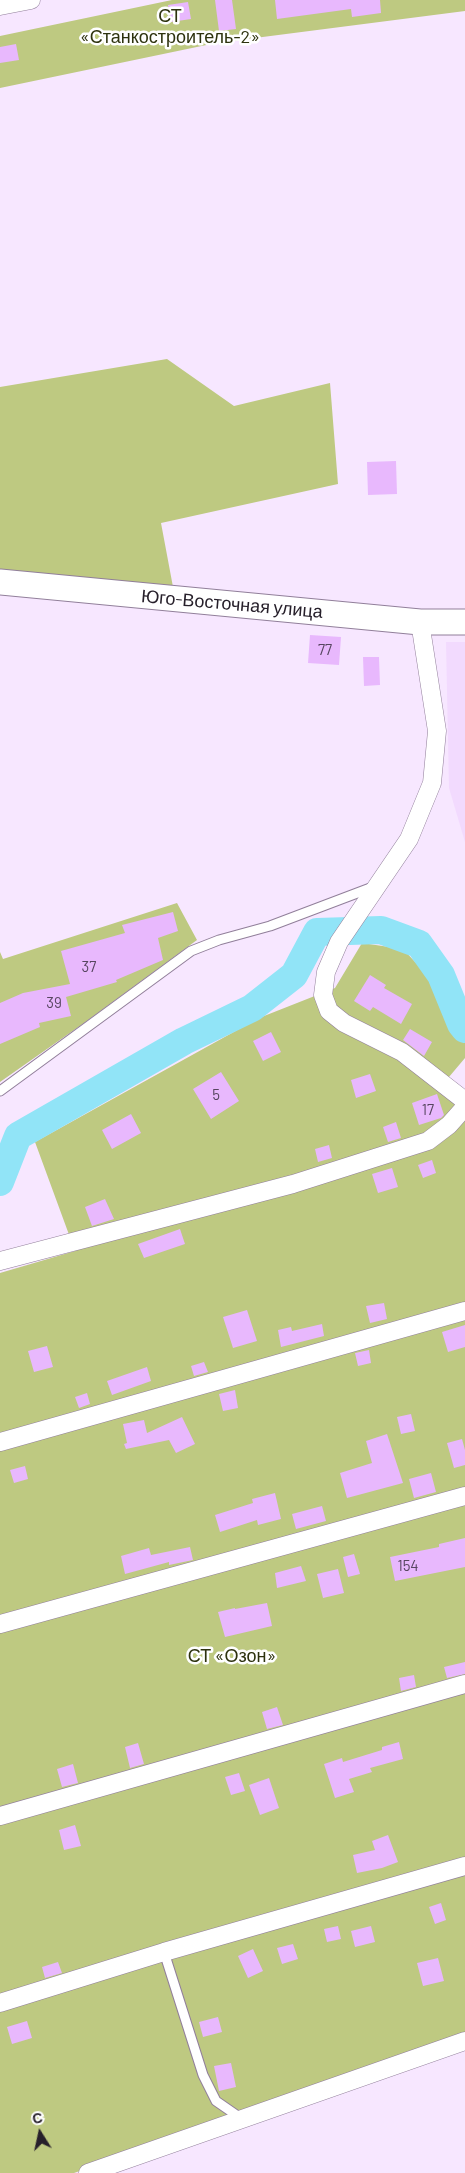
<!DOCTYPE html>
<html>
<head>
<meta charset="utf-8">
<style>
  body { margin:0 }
  #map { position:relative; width:465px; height:2173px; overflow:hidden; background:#f7e7ff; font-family:Barlow,sans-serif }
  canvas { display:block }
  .north { position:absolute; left:15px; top:2108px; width:50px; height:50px; -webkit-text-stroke:4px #fff; paint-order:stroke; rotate:350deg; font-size:14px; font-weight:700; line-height:20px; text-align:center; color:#27202b }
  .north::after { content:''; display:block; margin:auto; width:18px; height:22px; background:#27202b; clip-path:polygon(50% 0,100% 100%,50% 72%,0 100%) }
</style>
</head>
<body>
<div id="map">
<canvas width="465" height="2173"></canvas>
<div class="north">С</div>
</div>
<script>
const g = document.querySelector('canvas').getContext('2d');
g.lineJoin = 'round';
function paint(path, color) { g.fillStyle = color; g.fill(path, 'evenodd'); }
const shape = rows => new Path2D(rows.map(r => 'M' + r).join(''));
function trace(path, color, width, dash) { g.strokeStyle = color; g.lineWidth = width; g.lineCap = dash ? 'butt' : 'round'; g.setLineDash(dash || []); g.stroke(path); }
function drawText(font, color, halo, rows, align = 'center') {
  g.font = font + ' Barlow,sans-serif'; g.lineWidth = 5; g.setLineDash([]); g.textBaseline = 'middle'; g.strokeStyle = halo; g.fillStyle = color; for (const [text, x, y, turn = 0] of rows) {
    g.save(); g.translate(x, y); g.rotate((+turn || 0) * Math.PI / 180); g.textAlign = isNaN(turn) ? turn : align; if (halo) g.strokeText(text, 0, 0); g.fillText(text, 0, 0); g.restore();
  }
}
paint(shape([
  [446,642,465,642,465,842,449,788]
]), '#f2dafe');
paint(shape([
  [172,0,465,0,465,11,216,43,0,88,0,36],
  [167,359,234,406,330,383,338,484,161,523,173,587,0,573,0,387],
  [177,903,197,940,84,1023,0,1082,0,952,3,959],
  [362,943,403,949,431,979,465,1040,465,1058,438,1090,465,1110,465,2038,74,2173,0,2173,0,1273,75,1251,35,1142,259,1018,335,988]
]), '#bec981');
trace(shape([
  [0,1182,18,1136,184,1041,252,1008,294,975,317,932,381,930,419,944,441,975,461,1024,465,1029]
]), '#91e4f7', 28);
paint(shape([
  [215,0,232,0,236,29,219,31],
  [275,0,380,0,381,13,352,17,351,9,277,19],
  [188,2,191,19,171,22,168,5],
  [16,44,19,60,0,63,0,47],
  [396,461,397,494,368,495,367,462],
  [310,635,341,637,339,665,308,663],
  [363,657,379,657,380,685,364,686],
  [173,912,178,931,158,938,163,960,116,980,117,982,66,997,71,1016,39,1023,40,1027,0,1044,0,1003,23,993,70,984,61,951,125,933,122,925],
  [370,975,386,985,384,988,412,1004,401,1024,373,1007,370,1011,354,1001],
  [410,1029,432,1042,424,1056,403,1040],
  [271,1032,281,1052,263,1061,253,1041],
  [221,1072,239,1101,211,1119,193,1089],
  [370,1074,376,1091,356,1098,351,1080],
  [437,1094,444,1115,441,1118,419,1125,412,1103],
  [131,1114,141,1133,112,1149,102,1130],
  [396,1122,401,1138,388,1142,383,1127],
  [329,1145,332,1158,318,1162,315,1149],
  [432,1160,436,1173,423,1178,418,1165],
  [392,1168,398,1187,378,1193,372,1174],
  [105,1199,114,1219,92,1226,85,1207],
  [180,1229,185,1244,144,1258,138,1244],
  [384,1303,387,1319,370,1323,366,1306],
  [247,1310,257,1341,233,1348,223,1317],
  [322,1324,324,1336,281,1347,278,1330,291,1327,292,1331],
  [465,1325,465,1347,448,1352,442,1332],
  [47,1346,53,1367,34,1372,28,1351],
  [369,1350,371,1363,358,1366,355,1353],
  [204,1362,208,1372,194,1376,191,1366],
  [147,1367,151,1381,112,1395,107,1381],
  [235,1390,238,1408,223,1411,219,1394],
  [87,1393,90,1404,79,1408,75,1397],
  [411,1414,415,1431,401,1434,397,1417],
  [182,1417,195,1444,176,1453,169,1440,126,1449,124,1444,127,1443,123,1424,144,1420,147,1433],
  [387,1434,403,1483,347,1498,340,1473,372,1463,366,1441],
  [462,1439,465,1450,465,1465,454,1468,447,1443],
  [25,1466,28,1479,14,1483,10,1470],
  [431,1473,436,1492,414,1498,409,1479],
  [275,1493,281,1519,258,1525,257,1520,220,1532,215,1515,253,1503,252,1499],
  [322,1506,326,1521,296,1529,292,1514],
  [465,1538,465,1567,395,1581,390,1557,439,1547,439,1544],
  [190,1547,193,1560,169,1565,169,1562,125,1574,121,1556,149,1548,151,1555],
  [354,1554,360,1574,348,1577,343,1557],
  [301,1566,306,1581,277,1588,275,1573],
  [338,1569,344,1593,323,1598,317,1574],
  [267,1603,272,1626,225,1637,218,1612,235,1608,235,1609],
  [465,1662,465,1674,447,1678,444,1667],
  [414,1675,416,1687,401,1691,399,1678],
  [277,1707,283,1725,267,1729,262,1712],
  [399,1742,403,1759,370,1768,372,1772,349,1779,354,1792,335,1798,324,1764,342,1758,343,1762,382,1750,382,1747],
  [138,1743,144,1764,130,1768,125,1747],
  [73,1764,78,1783,62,1787,57,1769],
  [239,1773,245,1791,231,1795,225,1777],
  [269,1778,279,1808,260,1815,249,1785],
  [75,1825,81,1846,64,1850,59,1830],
  [388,1835,398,1862,382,1868,357,1873,353,1855,375,1850,372,1841],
  [441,1903,446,1920,435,1924,429,1907],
  [338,1926,341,1939,327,1942,324,1929],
  [371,1926,375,1942,355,1947,351,1931],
  [293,1944,298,1959,282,1964,277,1948],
  [253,1949,263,1971,248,1978,238,1956],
  [438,1958,444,1981,423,1986,417,1963],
  [58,1962,62,1973,45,1978,42,1967],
  [218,2017,222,2032,203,2037,199,2022],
  [27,2021,32,2038,12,2044,7,2027],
  [231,2063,236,2087,219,2091,214,2066]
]), '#e8b8fd');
const lane = shape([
  [0,1091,191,951,219,940,270,926,373,887],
  [164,1952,203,2075,216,2101,242,2119]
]);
const street = shape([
  [0,6,31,0],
  [420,622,437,731,432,783,409,839,339,942,326,972,323,995,329,1011,344,1023,402,1052,465,1101],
  [0,1261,293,1184,428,1141,449,1125,465,1107],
  [0,1442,465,1311],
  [0,1624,465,1496],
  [0,1816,465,1684],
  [0,2003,164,1952,465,1866],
  [88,2173,465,2041]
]);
const secondary = shape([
  [0,582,420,622,465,622]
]);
trace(lane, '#917f9a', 11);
trace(street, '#917f9a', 19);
trace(secondary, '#917f9a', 27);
trace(lane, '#fff', 9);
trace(street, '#fff', 18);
trace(secondary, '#fff', 25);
drawText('15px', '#574660', null, [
  ["77",325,650],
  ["37",89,967],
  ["39",54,1003],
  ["5",216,1095],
  ["17",428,1110],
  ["154",408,1566]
]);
drawText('18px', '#2d320e', '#fff', [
  ["СТ",170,16],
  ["«Станкостроитель-2»",170,37],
  ["СТ «Озон»",232,1656]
]);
drawText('18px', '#27202b', '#fff', [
  ["Юго-Восточная улица",232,604,5]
]);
</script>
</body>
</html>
